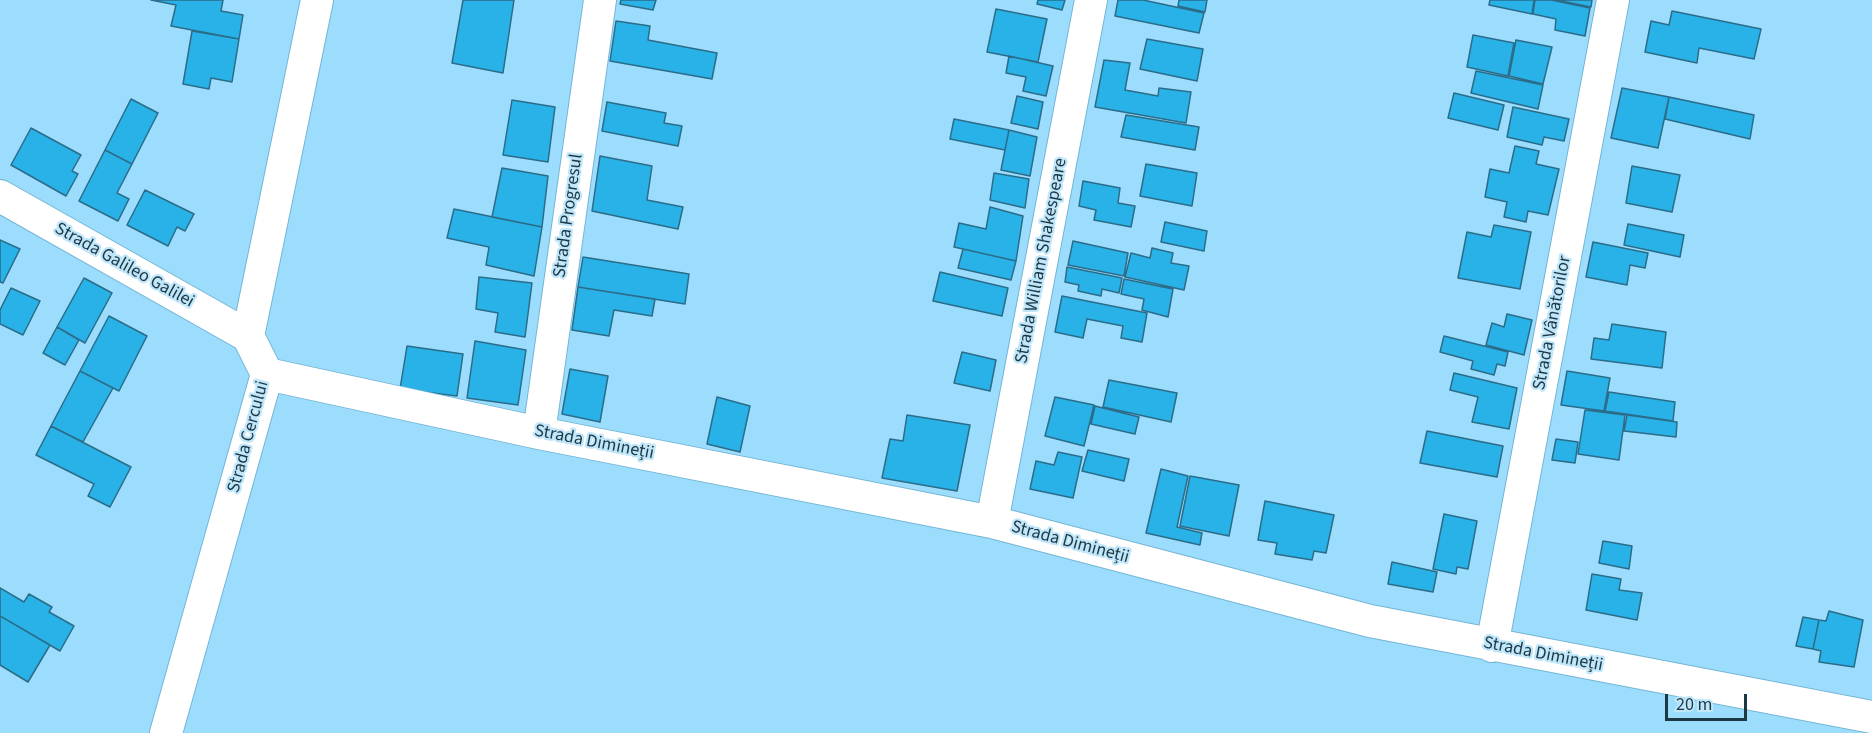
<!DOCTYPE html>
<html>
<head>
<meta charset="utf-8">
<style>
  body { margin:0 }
  #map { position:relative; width:1872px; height:733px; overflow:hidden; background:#9cddfe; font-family:"Source Sans 3",sans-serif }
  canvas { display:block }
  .scale { position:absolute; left:1665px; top:694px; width:82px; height:27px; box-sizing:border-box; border:3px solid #1d3845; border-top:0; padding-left:8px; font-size:18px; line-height:21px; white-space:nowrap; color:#1d3845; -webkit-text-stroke:4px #c0e6fa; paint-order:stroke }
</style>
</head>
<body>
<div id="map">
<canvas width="1872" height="733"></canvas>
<div class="scale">20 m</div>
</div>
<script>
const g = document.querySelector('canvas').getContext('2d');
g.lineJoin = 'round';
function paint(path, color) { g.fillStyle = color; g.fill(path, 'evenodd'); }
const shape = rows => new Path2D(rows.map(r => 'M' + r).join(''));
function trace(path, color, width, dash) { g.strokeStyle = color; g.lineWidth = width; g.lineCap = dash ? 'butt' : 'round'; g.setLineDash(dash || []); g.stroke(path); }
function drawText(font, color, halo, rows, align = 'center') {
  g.font = font + ' "Source Sans 3",sans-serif'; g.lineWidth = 4.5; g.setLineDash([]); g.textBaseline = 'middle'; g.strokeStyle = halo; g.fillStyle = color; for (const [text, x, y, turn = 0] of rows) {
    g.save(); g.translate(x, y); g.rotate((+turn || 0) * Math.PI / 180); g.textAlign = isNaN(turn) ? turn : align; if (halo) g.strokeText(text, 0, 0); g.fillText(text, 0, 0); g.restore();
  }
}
const building = shape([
  [151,0,223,0,221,11,243,15,239,39,171,26,176,5,151,0],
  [463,0,514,0,503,73,452,63,463,0],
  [621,0,656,0,653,10,620,4,621,0],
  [1038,0,1065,0,1062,10,1037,4,1038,0],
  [1118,0,1143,0,1204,13,1199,33,1115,16,1118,0],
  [1179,0,1207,0,1205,12,1178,6,1179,0],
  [1490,0,1534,0,1532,14,1489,5,1490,0],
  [1535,0,1551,0,1590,8,1585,36,1555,30,1556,19,1533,14,1535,0],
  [1556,0,1592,0,1591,7,1556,0],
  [996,9,1047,19,1038,62,987,52,996,9],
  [1672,11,1761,29,1754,59,1699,48,1697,63,1645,52,1651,21,1669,25,1672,11],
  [616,21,650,26,648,40,717,53,712,79,610,61,616,21],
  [192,31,239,39,232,82,211,78,209,89,183,84,192,31],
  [1473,35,1514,43,1508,76,1467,67,1473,35],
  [1147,39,1203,49,1197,81,1140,69,1147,39],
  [1516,40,1552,47,1543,84,1509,76,1516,40],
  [1009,56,1053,66,1046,96,1023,91,1026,77,1006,73,1009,56],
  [1104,60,1130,63,1125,90,1158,96,1159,88,1191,92,1186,123,1095,107,1104,60],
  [1476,71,1543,85,1538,109,1471,93,1476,71],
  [1622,88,1669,97,1658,148,1611,138,1622,88],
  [1454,93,1504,105,1498,130,1448,118,1454,93],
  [1017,96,1043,102,1038,129,1011,123,1017,96],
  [1669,97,1754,115,1750,139,1665,119,1669,97],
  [131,99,158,113,132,164,105,150,131,99],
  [512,100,555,107,548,162,503,155,512,100],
  [607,102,666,113,664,123,682,126,678,146,602,131,607,102],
  [1513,107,1569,119,1564,141,1544,137,1542,145,1507,137,1513,107],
  [1126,115,1199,127,1195,150,1121,137,1126,115],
  [954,119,1009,130,1005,150,950,139,954,119],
  [31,128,81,155,72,171,78,174,66,196,11,165,31,128],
  [1009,130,1037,137,1030,176,1001,170,1009,130],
  [1515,146,1539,151,1536,164,1559,169,1548,215,1528,211,1526,222,1504,217,1507,202,1485,197,1490,169,1509,173,1515,146],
  [105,150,132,164,117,193,129,199,118,221,79,201,105,150],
  [600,156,652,166,647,200,683,207,678,229,592,211,600,156],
  [1146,164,1197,173,1192,206,1140,196,1146,164],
  [1632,166,1680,175,1672,212,1626,203,1632,166],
  [502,168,548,176,542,227,492,217,502,168],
  [994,173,1029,179,1025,208,990,200,994,173],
  [1083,181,1120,188,1118,203,1135,206,1131,227,1094,220,1096,210,1079,206,1083,181],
  [145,190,194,214,185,231,177,227,168,246,127,225,145,190],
  [990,207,1023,216,1016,261,954,247,959,223,986,229,990,207],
  [454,209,542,227,534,276,486,265,489,247,447,238,454,209],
  [1165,222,1207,231,1204,251,1161,242,1165,222],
  [1628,224,1684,235,1680,257,1624,245,1628,224],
  [1494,225,1531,232,1520,289,1458,278,1467,232,1491,237,1494,225],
  [0,240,20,249,3,283,0,282,0,240],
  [1073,241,1128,253,1124,276,1068,265,1073,241],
  [1593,242,1648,253,1645,268,1630,265,1627,285,1586,277,1593,242],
  [1152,248,1173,253,1171,263,1189,266,1184,290,1125,277,1131,253,1150,258,1152,248],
  [963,249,1016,261,1011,280,958,268,963,249],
  [583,257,689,274,685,304,578,287,583,257],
  [1067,267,1122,278,1119,293,1102,289,1101,296,1078,291,1079,285,1065,282,1067,267],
  [940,272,1008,288,1002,316,933,301,940,272],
  [479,277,532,283,525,337,495,332,498,313,476,309,479,277],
  [84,278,112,293,85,343,57,327,84,278],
  [1124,279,1173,289,1168,317,1142,310,1144,299,1121,294,1124,279],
  [578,287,655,299,652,316,614,310,609,336,572,330,578,287],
  [11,288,40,301,23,335,0,324,0,310,11,288],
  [1062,296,1147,313,1142,342,1121,338,1123,326,1087,319,1083,338,1055,332,1062,296],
  [1507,314,1532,320,1524,355,1486,345,1492,323,1504,327,1507,314],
  [109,316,147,336,119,391,80,371,109,316],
  [1612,324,1666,332,1662,368,1591,359,1594,338,1609,340,1612,324],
  [57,327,79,340,65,365,43,353,57,327],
  [1444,336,1508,352,1505,366,1497,364,1494,375,1471,369,1473,361,1440,352,1444,336],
  [475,341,526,350,518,405,467,398,475,341],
  [407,346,463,354,457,396,400,389,407,346],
  [962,352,996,360,990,391,954,383,962,352],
  [570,369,608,376,600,422,562,414,570,369],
  [80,371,113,388,83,442,51,426,80,371],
  [1567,371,1610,378,1604,411,1561,405,1567,371],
  [1454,373,1517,388,1509,429,1472,422,1478,397,1450,390,1454,373],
  [1109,380,1177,393,1171,422,1103,407,1109,380],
  [1609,392,1675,402,1673,421,1605,411,1609,392],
  [717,397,750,406,740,452,707,444,717,397],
  [1055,397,1094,405,1084,446,1045,436,1055,397],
  [1095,406,1139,417,1135,434,1091,424,1095,406],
  [1585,410,1625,415,1619,460,1578,454,1585,410],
  [907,415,970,425,957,491,882,478,890,439,903,441,907,415],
  [1627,415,1677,422,1676,437,1624,431,1627,415],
  [51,426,131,467,110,507,88,496,94,484,36,455,51,426],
  [1427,431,1503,446,1497,477,1420,463,1427,431],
  [1556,439,1578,442,1575,463,1552,460,1556,439],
  [1088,450,1129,459,1124,481,1082,471,1088,450],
  [1058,452,1082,457,1073,498,1030,489,1036,461,1054,465,1058,452],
  [1161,469,1188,476,1177,527,1202,533,1200,545,1146,533,1161,469],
  [1190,476,1239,485,1229,536,1180,526,1190,476],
  [1265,501,1334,515,1326,553,1314,551,1312,560,1275,554,1277,543,1258,540,1265,501],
  [1444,514,1477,521,1468,569,1457,567,1456,574,1433,569,1444,514],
  [1603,541,1632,546,1629,569,1599,563,1603,541],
  [1392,562,1437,572,1433,592,1388,584,1392,562],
  [1592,574,1621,579,1619,590,1642,593,1637,620,1586,610,1592,574],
  [0,588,24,602,29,594,52,607,49,612,74,626,60,651,0,616,0,588],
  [1829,611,1863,620,1854,667,1819,662,1821,651,1813,649,1819,620,1826,621,1829,611],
  [0,616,50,645,28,682,0,665,0,616],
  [1803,617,1819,620,1813,649,1796,646,1803,617]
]);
paint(building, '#29b2e8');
trace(building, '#2b6c89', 1.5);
const minor = shape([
  [0,196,248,336],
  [267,374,539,433,992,522,1370,621,1872,717],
  [539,433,600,0],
  [992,522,1091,0],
  [1492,646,1613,0],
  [166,733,267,374,248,336,317,0]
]);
trace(minor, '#74b5d4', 34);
trace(minor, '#fff', 32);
drawText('18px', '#1d3845', '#c0e6fa', [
  ["Strada Progresul",569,216,-82],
  ["Strada William Shakespeare",1042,261,-79],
  ["Strada Galileo Galilei",124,266,29],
  ["Strada Vânătorilor",1553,323,-79],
  ["Strada Cercului",249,437,-75],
  ["Strada Dimineții",594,443,11],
  ["Strada Dimineții",1070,543,15],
  ["Strada Dimineții",1543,655,11]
]);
</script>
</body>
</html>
